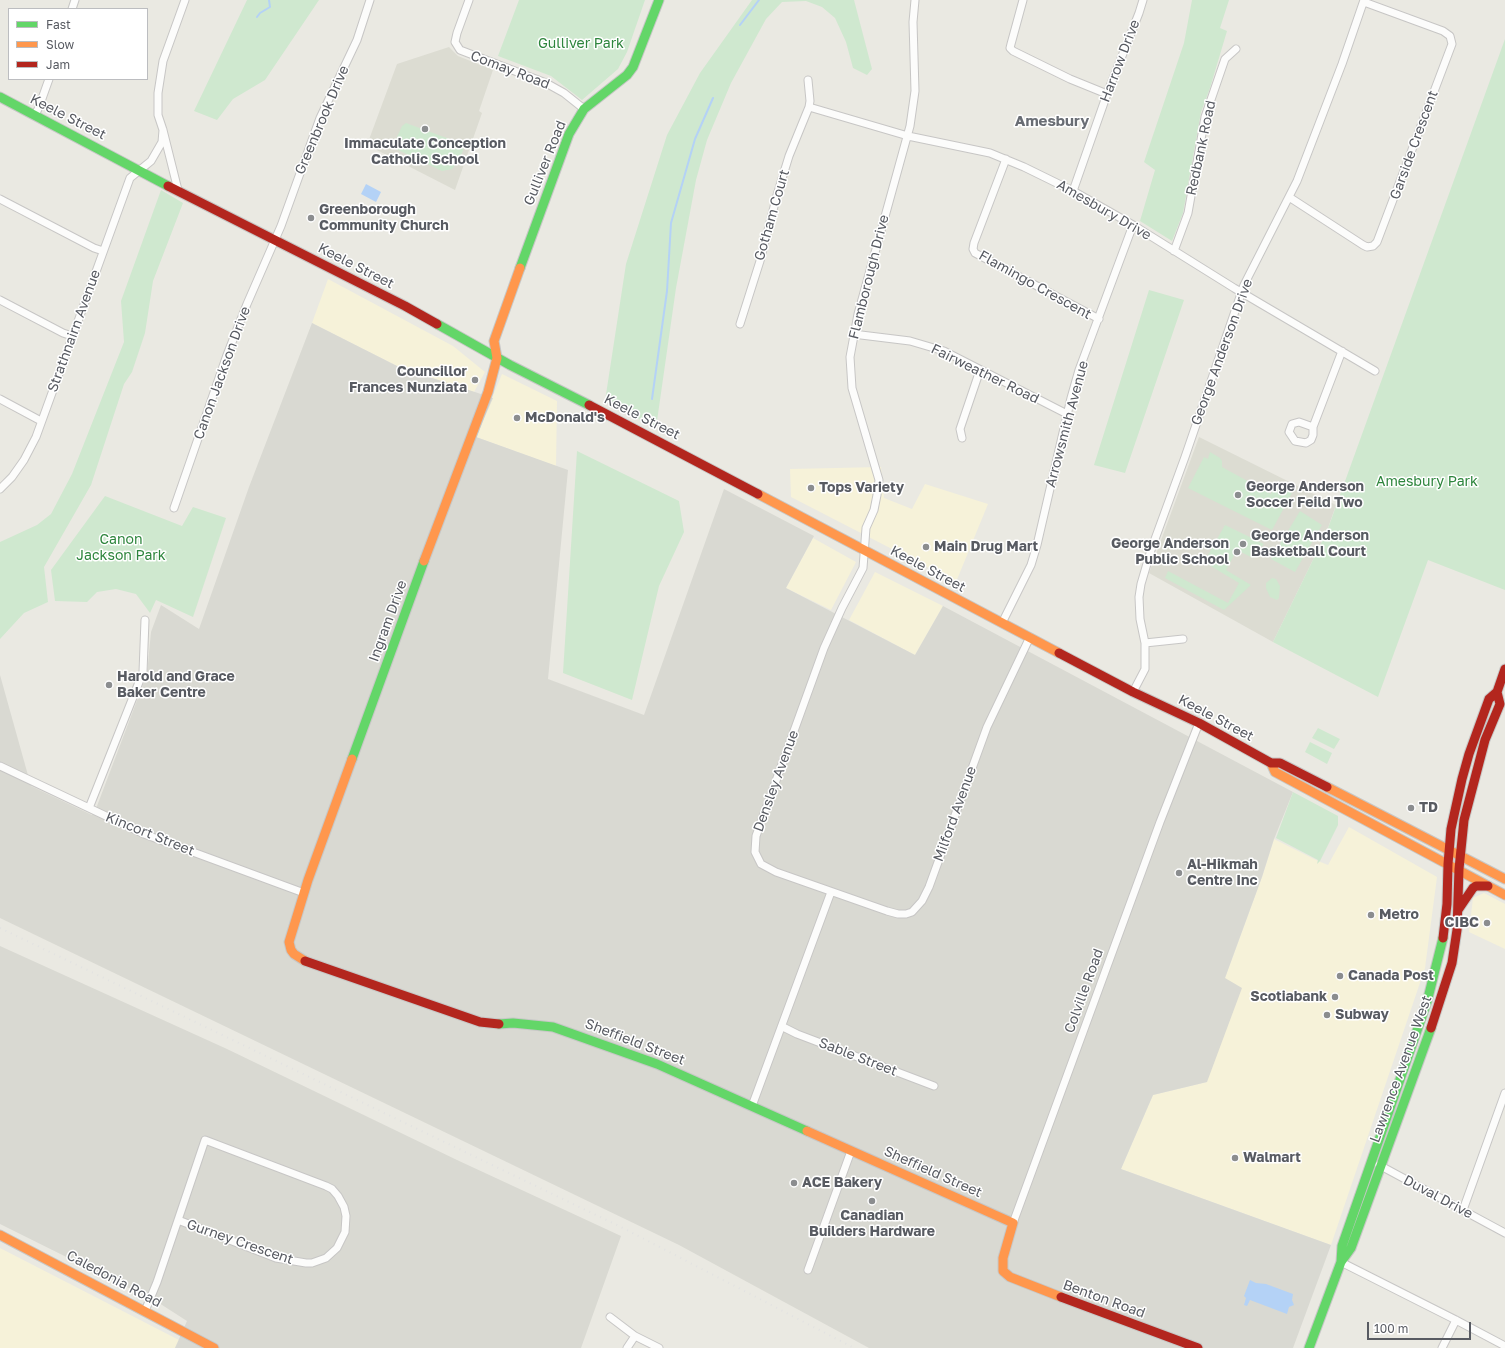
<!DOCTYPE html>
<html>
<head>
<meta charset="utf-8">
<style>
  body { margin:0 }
  #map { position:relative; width:1505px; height:1348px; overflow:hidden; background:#eae9e2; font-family:"Golos Text",sans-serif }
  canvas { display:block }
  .legend { position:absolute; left:8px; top:8px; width:140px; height:72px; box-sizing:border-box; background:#fff; border:1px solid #bcbdc0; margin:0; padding:5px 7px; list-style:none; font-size:12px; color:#585b62 }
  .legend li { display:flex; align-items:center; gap:8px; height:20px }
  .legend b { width:20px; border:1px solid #bcbdc0 }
  .scale { position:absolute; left:1367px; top:1322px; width:104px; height:18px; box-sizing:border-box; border:2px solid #585b62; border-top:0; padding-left:5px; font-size:12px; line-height:14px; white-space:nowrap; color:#585b62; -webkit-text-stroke:3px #fff; paint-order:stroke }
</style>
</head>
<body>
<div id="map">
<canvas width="1505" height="1348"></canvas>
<ul class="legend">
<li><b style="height:5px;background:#63d668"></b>Fast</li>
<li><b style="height:5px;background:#ff974d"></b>Slow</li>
<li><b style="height:5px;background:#b3261e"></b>Jam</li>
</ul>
<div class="scale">100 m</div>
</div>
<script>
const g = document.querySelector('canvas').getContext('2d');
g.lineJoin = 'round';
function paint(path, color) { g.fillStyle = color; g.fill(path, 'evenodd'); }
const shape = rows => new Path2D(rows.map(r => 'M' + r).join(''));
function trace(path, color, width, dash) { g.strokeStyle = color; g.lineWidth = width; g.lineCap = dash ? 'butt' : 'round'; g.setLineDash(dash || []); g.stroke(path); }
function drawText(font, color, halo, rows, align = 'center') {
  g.font = font + ' "Golos Text",sans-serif'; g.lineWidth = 3; g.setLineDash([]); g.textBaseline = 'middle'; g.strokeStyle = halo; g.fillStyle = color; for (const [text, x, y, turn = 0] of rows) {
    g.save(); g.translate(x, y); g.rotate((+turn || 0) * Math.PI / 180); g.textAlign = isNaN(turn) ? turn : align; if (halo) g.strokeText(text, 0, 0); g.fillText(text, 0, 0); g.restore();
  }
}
paint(shape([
  [328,279,453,346,485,372,474,392,399,367,312,323],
  [502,374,557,401,556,466,476,437],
  [881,467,884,498,912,509,925,484,988,504,956,582,791,497,790,469],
  [813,538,856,562,831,610,786,588],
  [875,572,943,606,915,655,849,620],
  [1349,827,1437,877,1425,968,1331,1245,1121,1169,1153,1095,1207,1082,1225,978,1262,877,1274,839,1318,861,1328,865],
  [1484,893,1505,904,1505,949,1469,932,1473,898],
  [0,1248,179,1340,175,1348,0,1348]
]), '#f6f2d9');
paint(shape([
  [312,323,399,367,493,398,476,437,568,470,548,679,644,715,724,489,814,536,786,588,915,655,943,606,1293,792,1274,839,1262,877,1225,978,1242,988,1207,1082,1153,1095,1121,1169,1331,1245,1293,1348,869,1348,679,1245,0,918,0,675,31,786,92,815,97,806,147,674,151,632,161,605,199,629,249,487],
  [0,946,227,1049,457,1160,621,1236,581,1348,175,1348,187,1321,159,1303,0,1224]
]), '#d9d9d2');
paint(shape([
  [449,47,458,56,493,70,479,111,482,113,455,190,367,145,397,64],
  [1199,437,1336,505,1327,531,1273,642,1149,573]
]), '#dcdcd2');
paint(shape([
  [247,0,319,0,265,80,233,99,217,120,194,111],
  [519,0,645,0,627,52,618,69,582,100,551,76,498,56],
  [752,0,854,0,872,69,867,75,853,68,846,42,835,18,822,7,806,1,782,2,766,19,731,83,707,140,696,180,676,288,656,428,605,401,626,264,667,135,700,73],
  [1192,0,1229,0,1220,28,1227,31,1210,88,1201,112,1183,213,1172,241,1140,221,1155,170,1144,162,1184,43],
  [1505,39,1505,590,1428,560,1378,697,1273,642,1327,531],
  [406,123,463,144,463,151,457,163,452,169,442,171,396,149,393,146,402,126],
  [161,190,183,203,153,281,145,333,132,372,124,384,91,485,44,567,48,602,24,613,0,639,0,542,37,525,51,514,72,474,124,342,121,301],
  [1149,290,1184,300,1125,473,1094,465],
  [577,451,679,501,684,532,659,586,632,700,563,673],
  [1210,452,1220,458,1222,461,1222,467,1271,494,1274,487,1280,487,1292,493,1272,530,1188,488,1204,457,1208,459],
  [105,496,182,526,193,507,226,518,193,617,156,600,150,613,136,594,116,589,97,592,87,602,55,601,51,570],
  [1300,511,1322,525,1295,572,1271,559],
  [1225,525,1264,544,1261,547,1259,547,1253,558,1237,550,1226,570,1251,585,1224,610,1165,578,1168,571,1228,603,1239,583,1204,562],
  [1272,578,1276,579,1280,586,1279,598,1277,600,1270,597,1266,588,1266,583],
  [1318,728,1340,739,1334,749,1312,738],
  [1310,742,1332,753,1327,764,1305,752],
  [1293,792,1338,816,1338,825,1320,861,1317,864,1318,860,1276,838]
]), '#cfe8cf');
paint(shape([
  [366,184,381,192,376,202,361,194],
  [1250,1280,1256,1283,1266,1284,1293,1294,1292,1300,1294,1305,1289,1307,1287,1314,1250,1300,1247,1306,1244,1305,1246,1298,1244,1296]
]), '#b4d2f6');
trace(shape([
  [257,17,260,13,270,7,269,0],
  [740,25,759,0],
  [652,399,667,291,671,223,695,139,713,98]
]), '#b4d2f6', 2);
const street = shape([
  [469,0,457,33,455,42,460,50,546,83,564,93,584,109],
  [915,0,913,22,915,91,910,126,858,314,850,357,852,388,879,480,877,495,874,510,866,528,863,568,842,608,824,648,756,836,755,852,761,864,776,872,887,911,898,914,906,914,912,912,922,901,929,887,987,727,1030,637],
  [1023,0,1011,44,1010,48,1013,51,1070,79,1107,94],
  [72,9,75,0],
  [809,107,908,136,990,153,1024,167,1073,191,1133,225,1234,288,1375,371],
  [35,115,39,107,49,79],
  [1006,159,974,243,973,249,975,253,1099,319],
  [178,190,163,130,158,115,158,93,163,61,185,0],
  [1073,191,1107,94,1139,13,1143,0],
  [1289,197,1363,245,1367,247,1373,246,1377,242,1452,44,1450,36,1443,31,1364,2],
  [0,199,94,248,103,251],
  [1174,251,1188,213,1205,117,1225,59,1236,49],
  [0,300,63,333,72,336],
  [740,324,760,261,777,195,789,156,809,107,810,101,808,80],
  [853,334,910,341,944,351,1067,414],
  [0,399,41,421],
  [1313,427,1313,435,1311,440,1306,443,1295,441,1289,432,1292,424,1299,422,1313,427,1342,351],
  [962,438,960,429,980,370],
  [0,489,12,477,24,460,36,437,130,178,151,161,162,142,163,130],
  [174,508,227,355,247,304,281,226,320,118,357,40,370,0],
  [1002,623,1031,565,1037,545,1071,398,1079,370,1133,225],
  [1145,643,1183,639],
  [1133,692,1145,669,1145,643,1140,619,1139,597,1141,584,1151,550,1185,457,1244,285,1297,181,1342,64,1364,0],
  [0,766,144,834,304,893],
  [89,808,143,672,145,620],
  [783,1027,797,1034,934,1086],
  [752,1106,831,892],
  [1379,1165,1505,1233],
  [1463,1210,1505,1093],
  [1013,1223,1160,822,1199,723],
  [1341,1262,1456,1320,1505,1346],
  [808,1270,851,1151],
  [145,1311,157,1282,178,1220,205,1140,326,1186,332,1189,338,1196,344,1207,346,1216,345,1232,337,1248,326,1258,312,1263,306,1263,276,1258,178,1220],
  [610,1317,635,1336,659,1348],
  [627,1348,635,1336],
  [1442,1348,1456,1320]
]);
const fast = shape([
  [0,97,168,186],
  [520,268,569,134,584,109,627,75,633,67,659,0],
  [437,324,510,365,589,405],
  [352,759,424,561],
  [499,1024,513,1023,553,1027,657,1064,807,1131],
  [1341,1262,1342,1246,1427,1002,1443,938],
  [1309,1348,1341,1262,1351,1248,1431,1028]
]);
const slow = shape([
  [758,494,1059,653],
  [424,561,488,392,497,358,494,341,520,268],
  [1271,763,1275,772,1505,895],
  [1327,787,1505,879],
  [305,961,294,954,291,950,289,942,308,880,352,759],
  [807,1131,1013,1223,1003,1258,1003,1271,1010,1277,1061,1297],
  [0,1235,214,1348]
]);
const jam = shape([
  [168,186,405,306,437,324],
  [589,405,758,494],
  [1059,653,1133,692,1199,723,1271,763,1280,763,1327,787],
  [1458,910,1473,888,1476,886,1488,886],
  [1443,938,1447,904,1448,864,1451,829,1462,779,1469,754,1489,699,1497,692,1505,669],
  [305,961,480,1022,499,1024],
  [1431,1028,1452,963,1457,930,1459,869,1464,820,1485,740,1500,704,1497,692],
  [1061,1297,1198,1348]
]);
trace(street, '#c7c6c5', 9);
trace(fast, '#c7c7c6', 11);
trace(slow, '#c7c7c6', 11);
trace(jam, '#c7c7c6', 11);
trace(street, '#fcfcfb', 7);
trace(fast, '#63d668', 9);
trace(slow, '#ff974d', 9);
trace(jam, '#b3261e', 9);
trace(shape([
  [0,928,623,1228,854,1348]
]), '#e2e2e1', 2, [1, 5]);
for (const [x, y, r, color] of [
  [425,129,4,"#8b8d8f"],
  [311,218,4,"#8b8d8f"],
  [475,380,4,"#8b8d8f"],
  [517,418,4,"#8b8d8f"],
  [811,488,4,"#8b8d8f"],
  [1238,495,4,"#8b8d8f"],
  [1243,544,4,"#8b8d8f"],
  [926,547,4,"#8b8d8f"],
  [1237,552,4,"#8b8d8f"],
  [109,685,4,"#8b8d8f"],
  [1411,808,4,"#8b8d8f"],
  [1179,873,4,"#8b8d8f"],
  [1371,915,4,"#8b8d8f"],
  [1487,923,4,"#8b8d8f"],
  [1340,976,4,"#8b8d8f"],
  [1335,997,4,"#8b8d8f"],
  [1327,1015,4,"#8b8d8f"],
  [1235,1158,4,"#8b8d8f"],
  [794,1183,4,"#8b8d8f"],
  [872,1201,4,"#8b8d8f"]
]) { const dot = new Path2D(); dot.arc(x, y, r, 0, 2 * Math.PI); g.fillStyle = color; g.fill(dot); trace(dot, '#fff', 1.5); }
drawText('14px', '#2d853c', '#fff', [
  ["Gulliver Park",581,44],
  ["Amesbury Park",1427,482],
  ["Canon",121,540],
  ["Jackson Park",121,556]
]);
drawText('14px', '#585b62', '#fff', [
  ["Harrow Drive",1120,61,-69],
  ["Comay Road",510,70,21],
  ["Keele Street",68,117,27],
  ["Greenbrook Drive",322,120,-67],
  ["Garside Crescent",1414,145,-70],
  ["Redbank Road",1201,148,-78],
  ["Gulliver Road",545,163,-68],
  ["Amesbury Drive",1104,210,30],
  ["Gotham Court",772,215,-74],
  ["Keele Street",356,266,27],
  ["Flamborough Drive",869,277,-76],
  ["Flamingo Crescent",1035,285,29],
  ["Strathnairn Avenue",74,331,-70],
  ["George Anderson Drive",1222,352,-70],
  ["Canon Jackson Drive",222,373,-70],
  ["Fairweather Road",985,374,26],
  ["Keele Street",642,417,27],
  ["Arrowsmith Avenue",1067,424,-75],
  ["Keele Street",928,569,28],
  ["Ingram Drive",388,621,-70],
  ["Keele Street",1216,718,28],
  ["Densley Avenue",776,781,-70],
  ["Milford Avenue",955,814,-70],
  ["Kincort Street",150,834,22],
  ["Colville Road",1084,991,-70],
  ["Sheffield Street",635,1042,21],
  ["Sable Street",858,1057,21],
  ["Lawrence Avenue West",1401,1069,-70],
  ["Sheffield Street",933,1172,24],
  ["Duval Drive",1438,1197,28],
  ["Gurney Crescent",240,1242,19],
  ["Caledonia Road",114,1279,28],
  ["Benton Road",1104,1299,20]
]);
drawText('bold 14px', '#585b62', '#fff', [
  ["Immaculate Conception",425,144,"center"],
  ["Catholic School",425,160,"center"],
  ["Greenborough",319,210],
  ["Community Church",319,226],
  ["Councillor",467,372,"right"],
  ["Frances Nunziata",467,388,"right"],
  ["McDonald's",525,418],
  ["George Anderson",1246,487],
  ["Soccer Feild Two",1246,503],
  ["Tops Variety",819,488],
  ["George Anderson",1251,536],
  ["Basketball Court",1251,552],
  ["George Anderson",1229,544,"right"],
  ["Public School",1229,560,"right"],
  ["Main Drug Mart",934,547],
  ["Harold and Grace",117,677],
  ["Baker Centre",117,693],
  ["TD",1419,808],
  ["Al-Hikmah",1187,865],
  ["Centre Inc",1187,881],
  ["Metro",1379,915],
  ["CIBC",1479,923,"right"],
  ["Canada Post",1348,976],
  ["Scotiabank",1327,997,"right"],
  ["Subway",1335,1015],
  ["Walmart",1243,1158],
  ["ACE Bakery",802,1183],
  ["Canadian",872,1216,"center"],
  ["Builders Hardware",872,1232,"center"]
], 'left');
drawText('bold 15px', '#696d74', '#fff', [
  ["Amesbury",1052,121]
]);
</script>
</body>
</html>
